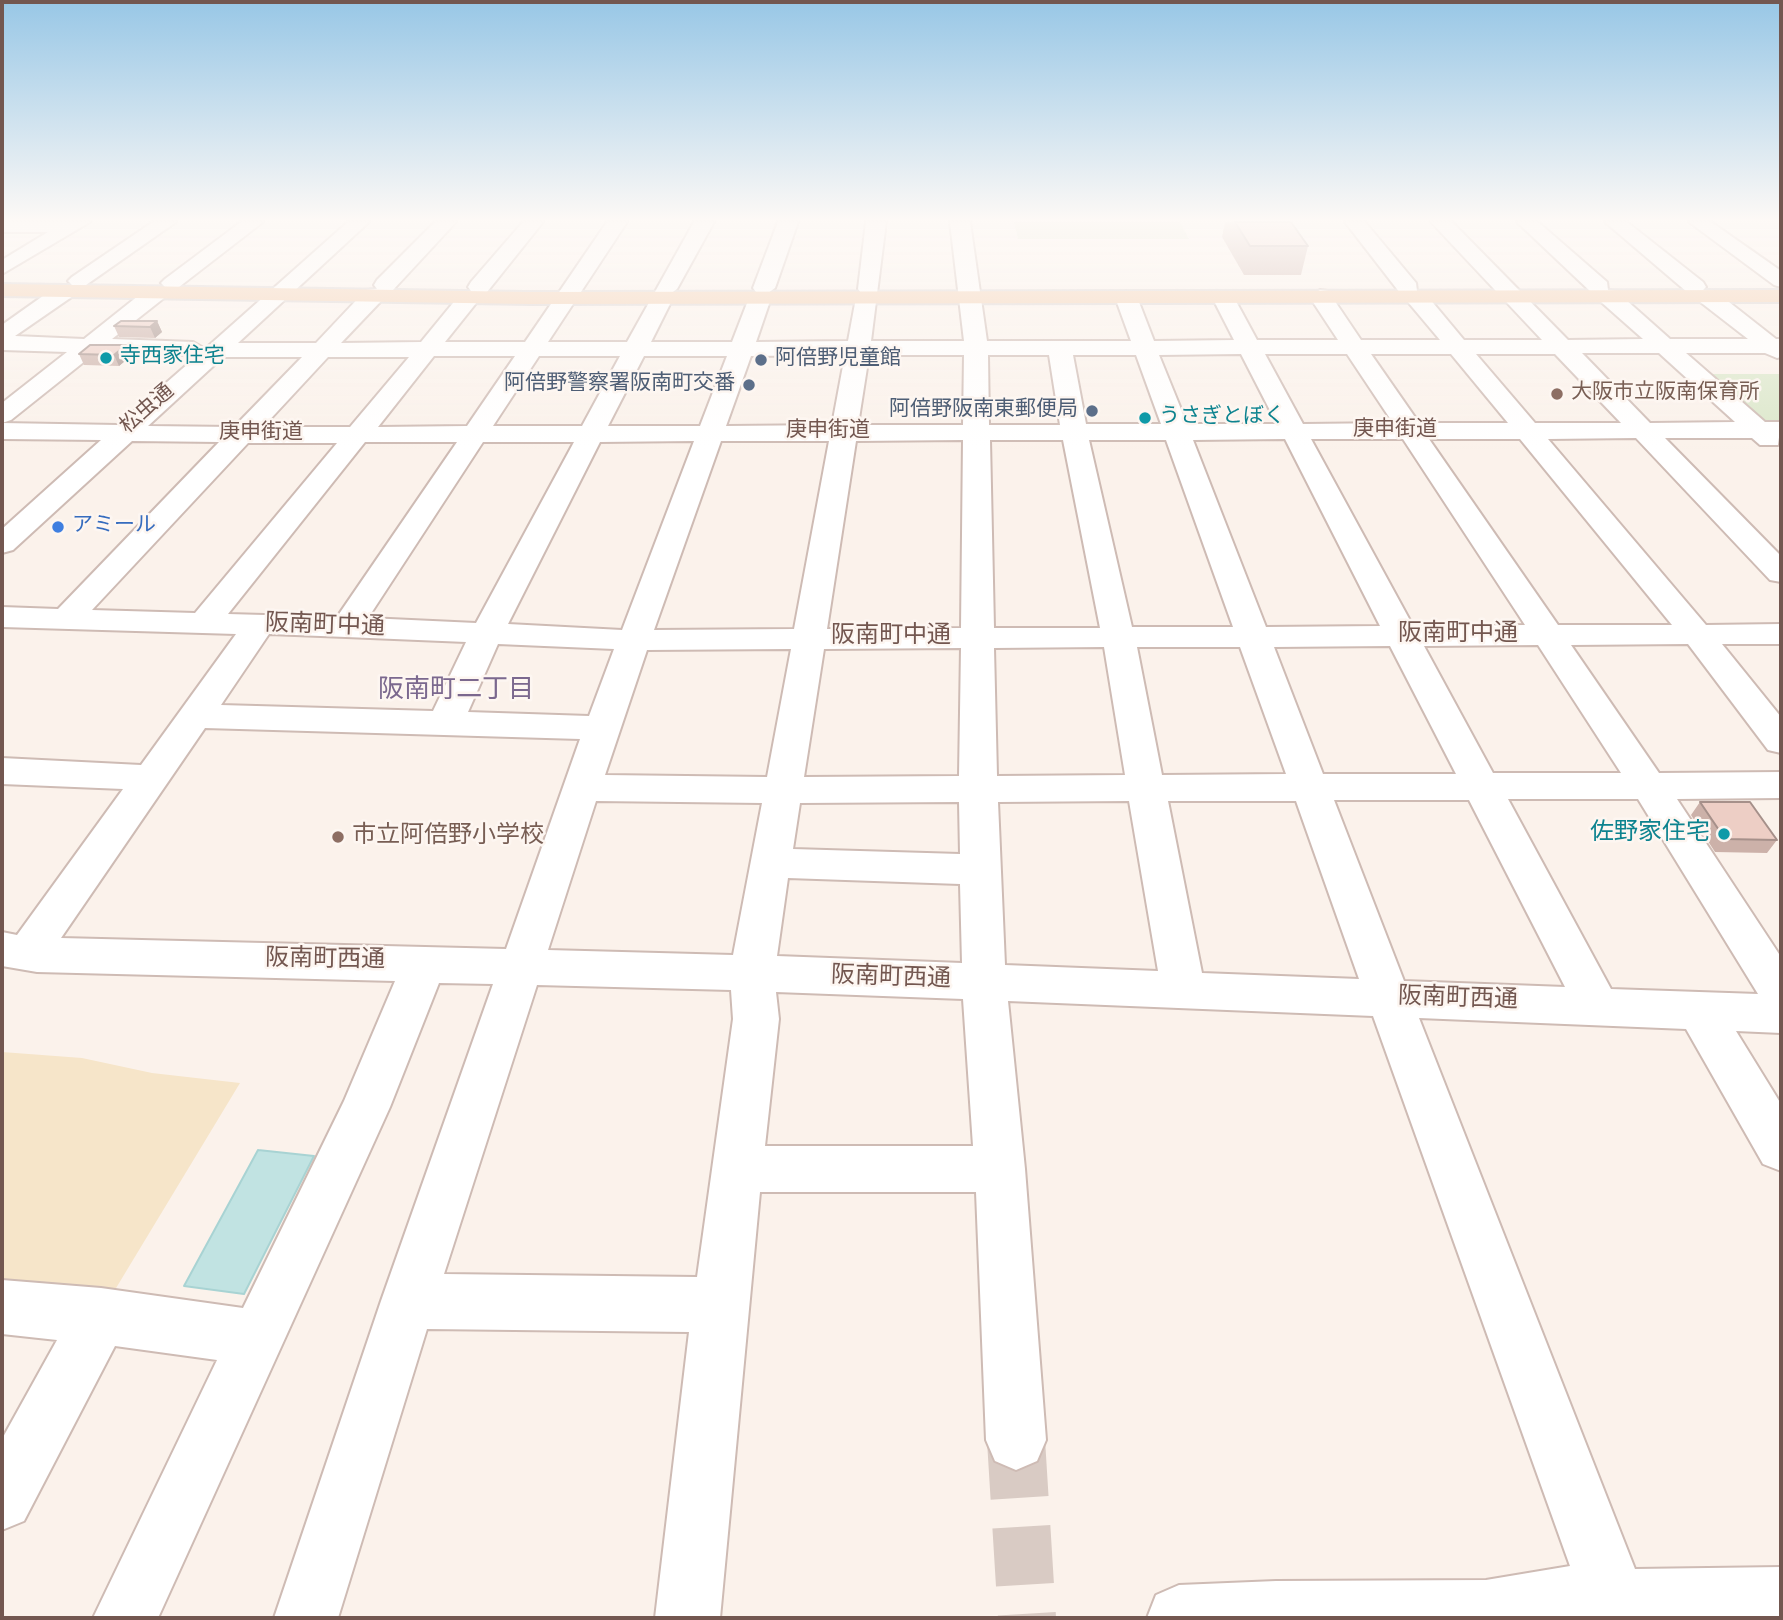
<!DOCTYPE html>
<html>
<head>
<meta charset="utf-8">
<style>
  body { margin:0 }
  #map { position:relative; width:1783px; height:1620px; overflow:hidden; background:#fbf2eb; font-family:Overpass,sans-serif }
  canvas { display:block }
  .frame { position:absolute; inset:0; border:4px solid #735750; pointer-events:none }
</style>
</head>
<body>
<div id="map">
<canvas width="1783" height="1620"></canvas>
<div class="frame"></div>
</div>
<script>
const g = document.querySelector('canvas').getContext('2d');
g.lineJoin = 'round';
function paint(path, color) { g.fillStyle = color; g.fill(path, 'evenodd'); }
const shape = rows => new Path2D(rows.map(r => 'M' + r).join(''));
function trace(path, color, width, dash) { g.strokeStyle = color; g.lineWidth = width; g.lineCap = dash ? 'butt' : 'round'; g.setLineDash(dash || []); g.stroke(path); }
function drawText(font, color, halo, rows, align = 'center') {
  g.font = font + ' Overpass,"Noto Sans JP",sans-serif'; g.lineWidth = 5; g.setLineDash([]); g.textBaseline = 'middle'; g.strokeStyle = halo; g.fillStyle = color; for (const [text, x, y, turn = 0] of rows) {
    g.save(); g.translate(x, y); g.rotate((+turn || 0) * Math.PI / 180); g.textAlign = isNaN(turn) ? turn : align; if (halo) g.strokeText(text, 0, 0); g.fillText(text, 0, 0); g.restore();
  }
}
paint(shape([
  [1014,222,1180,222,1189,239,1018,239],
  [1703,374,1781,374,1781,423,1760,423]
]), '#dbe7ca');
paint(shape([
  [2,1052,82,1058,152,1073,240,1083,107,1303,2,1289]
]), '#f6e5c9');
const water = shape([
  [258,1150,314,1156,244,1294,184,1286,258,1150]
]);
paint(water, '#c1e3e2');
trace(water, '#a8d3d3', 2);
trace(shape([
  [1016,1440,1027,1618]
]), '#d9cbc4', 58, [58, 29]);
const minor = shape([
  [2,222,90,222,2,274,2,260,48,232,2,232,2,222],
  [153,222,176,222,86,285,72,285,68,281,72,277,153,222],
  [241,222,263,222,179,287,165,287,161,283,165,279,241,222],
  [348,222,369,222,238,343,316,343,366,290,377,289,374,285,377,280,435,222,456,222,393,290,382,291,385,295,382,300,341,343,421,342,462,292,471,291,468,287,471,282,523,222,543,222,487,292,478,293,481,297,445,342,525,342,607,222,627,222,548,342,627,342,694,222,714,222,677,289,670,294,673,298,651,342,732,342,749,298,756,292,753,288,778,222,798,222,775,288,768,293,771,298,756,342,848,341,856,298,861,293,858,289,866,222,886,222,871,341,964,341,950,222,970,222,987,341,1131,341,1115,297,1126,291,1137,297,1154,341,1234,340,1212,297,1223,291,1231,292,1257,340,1338,340,1309,296,1320,290,1328,291,1361,340,1440,340,1408,302,1407,294,1400,293,1345,222,1365,222,1416,283,1417,291,1424,292,1464,340,1542,340,1431,222,1452,222,1568,340,1643,339,1600,301,1599,293,1591,292,1517,222,1538,222,1607,282,1608,290,1616,291,1670,339,1748,339,1699,301,1696,296,1699,292,1687,292,1605,222,1627,222,1703,282,1706,287,1703,290,1715,291,1776,339,1781,339,1781,357,1777,358,1765,353,1686,353,1765,422,1781,422,1778,445,1760,445,1752,438,1665,438,1781,556,1781,582,1770,580,1636,438,1548,439,1706,625,1781,624,1781,644,1722,644,1781,717,1781,753,1768,750,1688,644,1571,645,1659,773,1781,772,1781,798,1677,799,1781,957,1781,1033,1736,1031,1781,1104,1781,1171,1763,1164,1686,1029,1419,1018,1635,1569,1781,1567,1781,1618,1147,1618,1156,1595,1179,1585,1276,1581,1486,1580,1570,1566,1373,1016,1008,1001,1025,1169,1046,1440,1037,1461,1016,1470,995,1461,986,1440,976,1192,760,1192,720,1618,655,1618,689,1332,427,1329,338,1618,274,1618,381,1301,493,984,439,983,390,1107,158,1618,93,1618,217,1360,115,1346,24,1521,2,1530,2,1439,57,1340,2,1334,2,1280,101,1288,243,1308,344,1101,395,981,37,972,2,966,2,932,17,935,123,789,2,784,2,758,141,765,236,634,2,627,2,607,58,609,219,442,132,441,13,550,2,553,2,529,101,440,2,439,2,423,118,425,198,355,95,353,11,420,2,423,2,403,67,352,2,350,2,325,57,286,65,285,76,291,73,296,15,336,84,339,148,288,156,287,167,293,164,298,112,339,193,342,205,349,348,222],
  [1582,353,1659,353,1735,422,1650,423,1582,353],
  [1241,354,1277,424,1187,424,1159,355,1241,354],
  [1265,354,1347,354,1393,423,1303,424,1265,354],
  [1371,354,1451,354,1508,423,1419,423,1371,354],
  [1476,354,1555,354,1621,423,1535,423,1476,354],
  [845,355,832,425,726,426,751,356,845,355],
  [869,355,964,355,963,425,858,425,869,355],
  [988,355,1049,355,1060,425,989,425,988,355],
  [1073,355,1136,355,1161,424,1086,424,1073,355],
  [434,356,515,356,467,426,378,427,434,356],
  [539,356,620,356,582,426,493,426,539,356],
  [644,356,727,356,700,426,608,426,644,356],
  [223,357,302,357,234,427,148,426,223,357],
  [328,357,409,357,350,427,263,427,328,357],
  [1285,439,1380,626,1266,627,1193,440,1285,439],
  [1311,439,1403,439,1525,625,1413,626,1311,439],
  [1429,439,1520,439,1672,625,1558,625,1429,439],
  [963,440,961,628,827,629,856,441,963,440],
  [990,440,1063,440,1100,628,994,628,990,440],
  [1089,440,1166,440,1233,627,1132,627,1089,440],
  [694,441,622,630,508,624,600,442,694,441],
  [721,441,829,441,794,629,654,630,721,441],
  [365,442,457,442,337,617,228,614,365,442],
  [483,442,574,442,476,623,368,618,483,442],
  [248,443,337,443,195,613,92,610,248,443],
  [269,634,346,637,466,642,433,711,221,705,269,634],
  [498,644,614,649,589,716,468,712,498,644],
  [1538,645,1621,773,1493,773,1424,646,1538,645],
  [1390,646,1456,774,1323,774,1274,647,1390,646],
  [1104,647,1125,775,997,776,994,648,1104,647],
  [1137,647,1240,647,1286,774,1162,775,1137,647],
  [961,648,959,776,804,777,824,649,961,648],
  [791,649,767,777,605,775,647,650,791,649],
  [205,728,580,739,506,949,61,938,205,728],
  [1508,799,1638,799,1758,994,1611,989,1508,799],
  [1334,800,1469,800,1565,987,1404,981,1334,800],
  [596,801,762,803,733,955,548,950,596,801],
  [1129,801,1158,971,1005,965,998,802,1129,801],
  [1168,801,1296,801,1359,979,1202,973,1168,801],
  [959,802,960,854,793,849,800,803,959,802],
  [788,878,960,884,962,963,777,956,788,878],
  [537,985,731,990,733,1019,697,1277,444,1274,537,985],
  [776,992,963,999,973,1146,765,1146,779,1019,776,992],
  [1689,222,1711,222,1781,271,1781,287,1774,285,1689,222]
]);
const major = shape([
  [2,284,530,292,1781,290,1781,302,530,304,2,296,2,284]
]);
trace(minor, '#cebbb4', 4);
trace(major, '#d8d0ce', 4);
paint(minor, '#fff');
paint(major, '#f2cbaa');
paint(shape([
  [1225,222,1291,222,1308,246,1301,275,1244,275,1222,237],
  [157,321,162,332,155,338,119,337,114,326],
  [90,345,131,356,119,366,84,365,79,354],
  [1700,802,1777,840,1767,853,1715,852,1691,815]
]), '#ccb1a9');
paint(shape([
  [157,321,162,332,155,338,150,327],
  [126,345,131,356,119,366,114,355]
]), '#a6908a');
const building = shape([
  [1235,222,1291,222,1308,246,1250,246,1235,222],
  [121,321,157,321,150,327,114,326,121,321],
  [90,345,126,345,114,355,79,354,90,345],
  [1700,802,1750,802,1777,840,1725,839,1700,802]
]);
paint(building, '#edcec5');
trace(building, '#a6908a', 2);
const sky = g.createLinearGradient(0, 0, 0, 449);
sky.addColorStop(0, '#98c7e6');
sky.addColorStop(0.49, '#fdf9f6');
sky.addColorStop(1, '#fdf9f600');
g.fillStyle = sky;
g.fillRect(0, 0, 1783, 449);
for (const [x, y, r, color] of [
  [106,358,7,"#0f9aa8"],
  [761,360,7,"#5c6f8a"],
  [749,385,7,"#5c6f8a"],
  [1557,394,7,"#8d6e63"],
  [1092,411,7,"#5c6f8a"],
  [1145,418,7,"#0f9aa8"],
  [58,527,7,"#3f7fe0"],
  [1724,834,7,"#0f9aa8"],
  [338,837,7,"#8d6e63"]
]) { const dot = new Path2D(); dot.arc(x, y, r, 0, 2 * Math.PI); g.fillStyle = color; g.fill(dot); trace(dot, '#fdf6f1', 2.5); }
drawText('21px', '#0d838f', '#fdf6f1', [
  ["寺西家住宅",120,358],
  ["うさぎとぼく",1159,418]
], 'left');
drawText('21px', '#4e5e75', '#fdf6f1', [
  ["阿倍野児童館",775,360,"left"],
  ["阿倍野警察署阪南町交番",735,385],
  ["阿倍野阪南東郵便局",1078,411]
], 'right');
drawText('21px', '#785e54', '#fdf6f1', [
  ["大阪市立阪南保育所",1571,394]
], 'left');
drawText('21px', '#735750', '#fdf6f1', [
  ["松虫通",148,410,-41],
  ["庚申街道",1395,431],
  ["庚申街道",828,432],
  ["庚申街道",261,434]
]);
drawText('21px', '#366cbe', '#fdf6f1', [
  ["アミール",72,527]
], 'left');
drawText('24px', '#735750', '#fdf6f1', [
  ["阪南町中通",325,627,2],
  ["阪南町中通",1458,635],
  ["阪南町中通",891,637],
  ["阪南町西通",325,961,1],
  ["阪南町西通",891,979,2],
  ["阪南町西通",1458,1000,2]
]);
drawText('24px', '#0d838f', '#fdf6f1', [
  ["佐野家住宅",1710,834]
], 'right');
drawText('24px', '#785e54', '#fdf6f1', [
  ["市立阿倍野小学校",352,837]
], 'left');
drawText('26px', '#7b688e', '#fdf6f1', [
  ["阪南町二丁目",456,692]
]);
</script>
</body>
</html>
